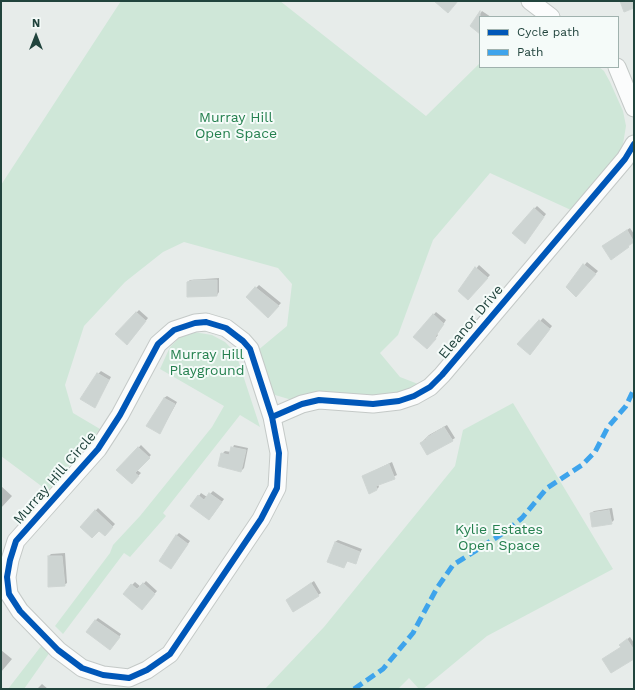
<!DOCTYPE html>
<html>
<head>
<meta charset="utf-8">
<style>
  body { margin:0 }
  #map { position:relative; width:635px; height:690px; overflow:hidden; background:#e7ecea; font-family:"Work Sans",sans-serif }
  canvas { display:block }
  .frame { position:absolute; inset:0; border:2px solid #21443d; pointer-events:none }
  .legend { position:absolute; left:479px; top:16px; width:140px; height:52px; box-sizing:border-box; background:#f5fbf9; border:1px solid #a0b2ae; margin:0; padding:5px 7px; list-style:none; font-size:12px; color:#21443d }
  .legend li { display:flex; align-items:center; gap:8px; height:20px }
  .legend b { width:20px; border:1px solid #a0b2ae }
  .north { position:absolute; left:16px; top:16px; width:40px; height:40px; -webkit-text-stroke:3px #f5fbf9; paint-order:stroke; rotate:0deg; font-size:11px; font-weight:700; line-height:16px; text-align:center; color:#21443d }
  .north::after { content:''; display:block; margin:auto; width:14px; height:18px; background:#21443d; clip-path:polygon(50% 0,100% 100%,50% 72%,0 100%) }
</style>
</head>
<body>
<div id="map">
<canvas width="635" height="690"></canvas>
<div class="frame"></div>
<ul class="legend">
<li><b style="height:5px;background:#0057b8"></b>Cycle path</li>
<li><b style="height:5px;background:#3ea4ec"></b>Path</li>
</ul>
<div class="north">N</div>
</div>
<script>
const g = document.querySelector('canvas').getContext('2d');
g.lineJoin = 'round';
function paint(path, color) { g.fillStyle = color; g.fill(path, 'evenodd'); }
const shape = rows => new Path2D(rows.map(r => 'M' + r).join(''));
function trace(path, color, width, dash) { g.strokeStyle = color; g.lineWidth = width; g.lineCap = dash ? 'butt' : 'round'; g.setLineDash(dash || []); g.stroke(path); }
function drawText(font, color, halo, rows, align = 'center') {
  g.font = font + ' "Work Sans",sans-serif'; g.lineWidth = 4; g.setLineDash([]); g.textBaseline = 'middle'; g.strokeStyle = halo; g.fillStyle = color; for (const [text, x, y, turn = 0] of rows) {
    g.save(); g.translate(x, y); g.rotate((+turn || 0) * Math.PI / 180); g.textAlign = isNaN(turn) ? turn : align; if (halo) g.strokeText(text, 0, 0); g.fillText(text, 0, 0); g.restore();
  }
}
paint(shape([
  [121,1,280,1,426,116,480,63,480,67,599,67,604,71,610,82,623,111,626,126,623,144,620,151,571,210,490,173,433,240,398,335,380,353,400,377,418,384,393,396,292,400,275,395,271,392,257,351,287,326,292,284,278,268,184,242,163,252,125,282,84,326,65,385,73,413,100,429,48,491,1,456,1,185],
  [194,332,212,335,225,342,231,348,237,357,260,427,240,415,163,513,166,516,130,557,124,553,63,634,55,626,110,553,113,545,140,516,212,427,224,406,160,369,170,347,180,337],
  [513,403,613,569,487,636,423,689,419,689,409,678,398,689,265,689,324,627,455,466,463,430],
  [42,645,50,652,24,689,8,689]
]), '#cfe7d8');
paint(shape([
  [482,11,491,17,480,17,480,33,480,14],
  [537,206,546,214,527,240,513,232],
  [630,228,634,234,634,241,611,258,603,246],
  [587,262,598,271,576,295,567,287],
  [479,265,490,275,468,299,459,291],
  [219,278,219,292,217,295,188,282,190,280],
  [259,285,281,303,268,317,247,297],
  [139,310,148,318,130,341,116,334],
  [436,312,446,320,437,334,438,335,430,345,415,336],
  [543,318,552,326,533,351,519,344],
  [101,371,111,377,95,406,98,374],
  [167,396,177,402,160,433,164,398],
  [447,425,455,438,452,440,421,443,429,435],
  [141,445,151,455,137,470,141,473,132,482,118,470],
  [234,445,248,448,244,468,241,471,222,454,225,451,231,452],
  [392,462,397,475,378,484,379,487,377,489,363,476],
  [1,486,12,496,1,508],
  [213,491,224,499,212,516,199,496,201,493,207,497],
  [98,508,115,524,105,535,99,530,81,527],
  [612,508,614,520,611,523,591,513,594,511],
  [179,533,190,541,173,565,176,536],
  [338,540,362,549,355,563,348,560,344,567,335,542],
  [65,553,67,583,64,585,49,556,51,554],
  [146,581,157,591,144,606,132,585,135,582,141,587],
  [314,581,321,593,294,611,287,600],
  [98,618,121,634,113,646,95,621],
  [630,637,634,643,634,658,620,645],
  [1,650,12,659,1,672],
  [42,684,48,689,37,689]
]), '#0003');
const building = shape([
  [434,1,458,1,448,13,434,1],
  [620,1,634,1,634,8,624,12,620,1],
  [480,11,480,34,470,26,480,11],
  [534,208,544,217,525,244,512,233,534,208],
  [627,230,634,242,628,246,629,247,611,260,602,246,627,230],
  [583,264,596,274,576,297,566,287,583,264],
  [475,267,488,278,468,300,458,291,475,267],
  [194,280,217,280,217,296,187,297,187,282,194,280],
  [255,287,279,306,268,318,246,297,255,287],
  [136,312,146,321,127,345,115,334,136,312],
  [433,314,444,324,435,337,436,339,427,349,413,337,433,314],
  [539,320,550,329,530,355,517,344,539,320],
  [97,373,109,380,95,408,80,399,97,373],
  [164,398,175,404,160,434,146,426,164,398],
  [444,427,453,441,427,455,420,443,427,439,426,438,444,427],
  [138,447,150,458,135,473,139,476,132,484,116,470,138,447],
  [231,447,246,450,241,472,218,466,221,453,229,455,231,447],
  [389,464,395,479,376,486,377,490,369,494,362,476,389,464],
  [209,493,222,502,209,520,190,506,198,495,204,500,209,493],
  [95,510,113,527,105,536,99,531,92,538,80,527,95,510],
  [609,510,612,524,592,527,590,513,609,510],
  [176,535,188,544,171,569,159,561,176,535],
  [335,542,360,552,356,564,347,561,344,568,327,562,335,542],
  [48,556,62,556,65,586,48,587,48,556],
  [143,583,155,594,142,610,123,594,131,584,137,589,143,583],
  [311,583,319,596,293,612,286,600,311,583],
  [95,620,120,637,110,650,86,632,95,620],
  [627,639,634,650,634,659,611,673,602,659,621,647,619,645,627,639]
]);
paint(building, '#cdd4d2');
trace(building, '#cfd5d3', 1);
const minor = shape([
  [530,1,551,17],
  [617,67,634,108],
  [206,322,226,328,243,341,250,349,272,417,279,453,277,488,261,519,170,654,147,670,129,678,103,675,82,668,58,650,20,611,9,594,7,577,10,560,16,541,98,449,120,415,158,344,174,330,195,323,206,322],
  [272,417,302,404,319,400,373,404,399,401,414,396,430,387,442,375,625,159,634,144]
]);
trace(minor, '#c4c9c7', 19);
trace(minor, '#fbfcfc', 17);
trace(shape([
  [354,689,383,669,413,633,437,588,453,565,505,532,522,518,547,488,582,465,595,452,608,427,626,406,634,389]
]), '#3ea4ec', 5, [10, 5]);
trace(shape([
  [206,322,226,328,243,341,250,349,272,417,279,453,277,488,261,519,170,654,147,670,129,678,103,675,82,668,58,650,20,611,9,594,7,577,10,560,16,541,98,449,120,415,158,344,174,330,195,323,206,322],
  [272,417,302,404,319,400,373,404,399,401,414,396,430,387,442,375,625,159,634,144]
]), '#0057b8', 6);
drawText('14px', '#25804f', '#f5fbf9', [
  ["Murray Hill",236,118],
  ["Open Space",236,134],
  ["Murray Hill",207,355],
  ["Playground",207,371],
  ["Kylie Estates",499,530],
  ["Open Space",499,546]
]);
drawText('14px', '#21443d', '#f5fbf9', [
  ["Eleanor Drive",471,322,-50],
  ["Murray Hill Circle",55,478,-49]
]);
</script>
</body>
</html>
